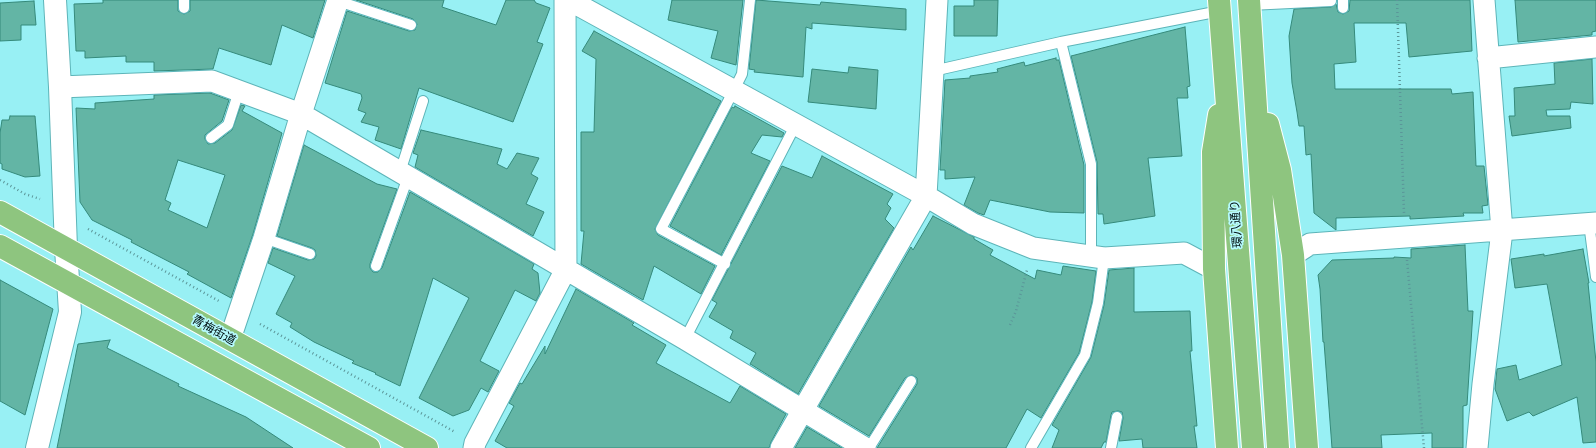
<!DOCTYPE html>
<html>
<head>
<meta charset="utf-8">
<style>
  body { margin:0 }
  canvas { display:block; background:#98f0f4 }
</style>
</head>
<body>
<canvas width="1596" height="448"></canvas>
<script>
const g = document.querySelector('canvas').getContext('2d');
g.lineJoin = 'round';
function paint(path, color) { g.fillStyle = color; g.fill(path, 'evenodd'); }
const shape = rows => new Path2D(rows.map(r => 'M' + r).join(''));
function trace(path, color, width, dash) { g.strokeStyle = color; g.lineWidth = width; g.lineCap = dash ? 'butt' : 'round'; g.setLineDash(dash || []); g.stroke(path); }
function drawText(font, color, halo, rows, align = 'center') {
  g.font = font + ' Ubuntu,"Noto Sans JP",sans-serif'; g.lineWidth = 3.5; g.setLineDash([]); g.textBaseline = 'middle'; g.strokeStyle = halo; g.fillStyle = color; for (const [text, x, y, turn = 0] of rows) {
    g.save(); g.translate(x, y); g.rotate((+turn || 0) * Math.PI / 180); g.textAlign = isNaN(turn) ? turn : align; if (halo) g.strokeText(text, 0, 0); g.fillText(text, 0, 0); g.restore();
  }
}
const building = shape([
  [103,0,178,0,178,11,184,14,190,11,190,0,325,0,313,38,282,25,271,65,219,48,213,69,154,71,154,62,126,62,126,56,85,58,85,51,76,51,74,4,103,3,103,0],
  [356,0,444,0,442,7,496,25,506,0,534,0,536,3,550,8,537,42,543,44,513,122,419,88,401,149,375,140,379,127,361,122,366,113,358,110,362,98,361,94,325,83,347,11,409,31,415,30,417,24,413,19,356,0],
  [672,0,743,0,736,65,711,58,718,31,668,20,672,0],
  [756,0,820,5,821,2,906,9,906,30,812,23,812,29,806,27,803,77,754,72,755,70,749,69,756,0],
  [974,0,998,0,997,36,954,36,954,6,974,6,974,0],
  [1350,0,1470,0,1472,51,1409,57,1406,23,1354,23,1356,62,1334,64,1335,89,1451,89,1452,94,1473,92,1476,166,1484,166,1488,205,1482,206,1483,213,1463,213,1464,216,1410,219,1410,216,1336,218,1336,230,1314,213,1311,154,1306,155,1304,126,1299,126,1297,112,1292,83,1289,36,1294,9,1331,7,1336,4,1338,12,1343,14,1349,11,1350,0],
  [1515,0,1596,0,1596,31,1592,32,1592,35,1518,42,1515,0],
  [34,1,36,25,21,25,21,40,0,41,0,3,34,1],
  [1185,27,1190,86,1187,87,1188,98,1177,98,1182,156,1148,158,1155,216,1104,224,1103,214,1098,214,1097,162,1071,56,1185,27],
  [594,31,721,101,655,229,658,235,715,266,701,294,654,266,643,300,581,264,584,231,581,231,581,132,594,132,596,59,582,51,594,31],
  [1056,58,1056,60,1059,60,1084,165,1084,213,1050,212,990,200,984,215,978,213,964,205,975,177,945,179,945,170,940,170,945,80,970,78,970,76,998,72,997,69,1024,62,1025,66,1056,58],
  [1592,59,1593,104,1571,102,1570,109,1546,110,1547,116,1570,116,1571,128,1512,136,1509,116,1515,116,1514,88,1555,84,1554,63,1592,59],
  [849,67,878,70,876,109,808,102,812,69,848,73,849,67],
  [210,93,229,100,222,121,205,135,205,139,208,144,215,143,232,130,241,105,245,106,242,111,282,133,253,234,231,298,187,274,189,272,131,242,132,240,92,220,80,202,76,108,95,109,95,103,154,99,154,95,210,93],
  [178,160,225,175,207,228,168,210,171,203,165,200,178,160],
  [735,106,784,133,782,137,762,135,751,153,770,161,721,255,670,226,732,107,734,108,735,106],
  [10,116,35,116,40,176,25,177,2,169,2,164,0,163,0,133,2,120,9,120,10,116],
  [421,130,502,149,497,164,507,169,517,153,539,158,531,174,538,178,526,204,544,212,533,236,415,167,418,155,413,153,421,130],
  [304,145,377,184,397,189,370,264,370,268,373,272,378,272,382,268,410,192,534,264,532,269,538,273,540,293,536,301,515,290,480,361,499,371,488,392,481,388,469,410,453,416,419,398,469,298,433,278,400,386,375,374,376,373,352,363,354,361,314,342,290,327,292,323,276,314,295,276,268,263,273,248,308,260,314,259,316,256,315,250,312,248,277,236,304,145],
  [822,156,893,194,887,204,891,208,885,219,894,228,798,394,752,365,750,364,756,353,730,338,733,331,709,317,717,303,712,300,782,166,812,178,822,156],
  [933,216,974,237,974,239,993,250,990,255,1035,279,1037,270,1061,275,1063,266,1096,271,1092,302,1079,353,1041,418,1027,409,1006,448,877,448,917,384,917,378,912,375,905,378,869,436,819,406,911,247,913,250,933,216],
  [1465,245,1468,311,1473,311,1467,405,1463,406,1463,448,1432,448,1432,433,1381,435,1382,448,1332,448,1324,342,1323,342,1320,289,1318,275,1332,260,1394,258,1394,257,1411,258,1411,249,1465,245],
  [1583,249,1589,283,1588,283,1596,362,1596,442,1583,443,1577,397,1533,416,1529,412,1507,421,1495,389,1497,369,1516,365,1519,380,1562,365,1547,284,1515,288,1511,259,1544,254,1544,256,1583,249],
  [1134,268,1134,312,1190,311,1192,351,1190,351,1197,426,1194,426,1197,448,1143,448,1142,439,1119,441,1123,418,1122,412,1118,411,1112,412,1111,415,1106,442,1104,442,1101,448,1052,448,1059,430,1052,425,1091,357,1104,305,1109,270,1134,268],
  [0,280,53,309,25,415,0,401,0,280],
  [576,289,634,323,632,325,666,345,656,363,730,403,740,386,786,414,771,442,769,448,507,448,495,441,514,406,509,403,520,383,522,384,545,346,545,354,576,289],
  [110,340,107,348,179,384,178,386,246,417,293,448,57,448,78,344,110,340],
  [807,427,842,448,795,448,807,427]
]);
paint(building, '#63b5a5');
trace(building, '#358a7b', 1);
const lane = shape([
  [184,0,184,8],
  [1343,0,1343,8],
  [338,1,411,25],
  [1250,5,1331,1],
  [1061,42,1091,164,1091,257],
  [933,71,1061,42,1220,11],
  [211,138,228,125,239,91],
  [400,172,423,101],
  [1589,223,1596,277],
  [264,238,310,254],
  [725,264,661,229,734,90,742,74,750,0],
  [376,266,408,177],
  [685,339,796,124],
  [869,448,911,381],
  [1031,448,1085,355,1098,303,1104,258],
  [1111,448,1117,417]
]);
const street = shape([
  [569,0,926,196,973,224,1033,248,1104,258,1184,253,1214,269],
  [1488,58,1596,47],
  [60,87,212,81,301,114,685,339,865,448],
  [1293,255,1310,244,1596,223],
  [230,339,264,238,301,114,338,0],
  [474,448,475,443,566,269,565,0],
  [781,448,926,196,937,0],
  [1477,448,1483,384,1502,231,1484,0]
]);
const secondary = shape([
  [37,448,70,312,66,248,60,87,55,0]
]);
const primary = shape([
  [1219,0,1253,448],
  [1249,0,1278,448],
  [1219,115,1213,152,1214,269,1227,448],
  [1268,124,1280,170,1293,255,1307,448],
  [0,212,427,448],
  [0,246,369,448]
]);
trace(lane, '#5db5b9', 12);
trace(street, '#5db5b9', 23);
trace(secondary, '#5db5b9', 24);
trace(primary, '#fff', 24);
trace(shape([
  [1397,0,1404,213],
  [0,180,25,194,40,199],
  [88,229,219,301],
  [1407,260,1424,448],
  [260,324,455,432],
  [1010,325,1016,311,1027,270]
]), '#5b9699', 2.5, [1, 3]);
trace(lane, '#fff', 10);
trace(street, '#fff', 21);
trace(secondary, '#fff', 22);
trace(primary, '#8ec57f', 22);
drawText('12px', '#001112', '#b6fafd', [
  ["環八通り",1236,224,-94],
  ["青梅街道",214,330,29]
]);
</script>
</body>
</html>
